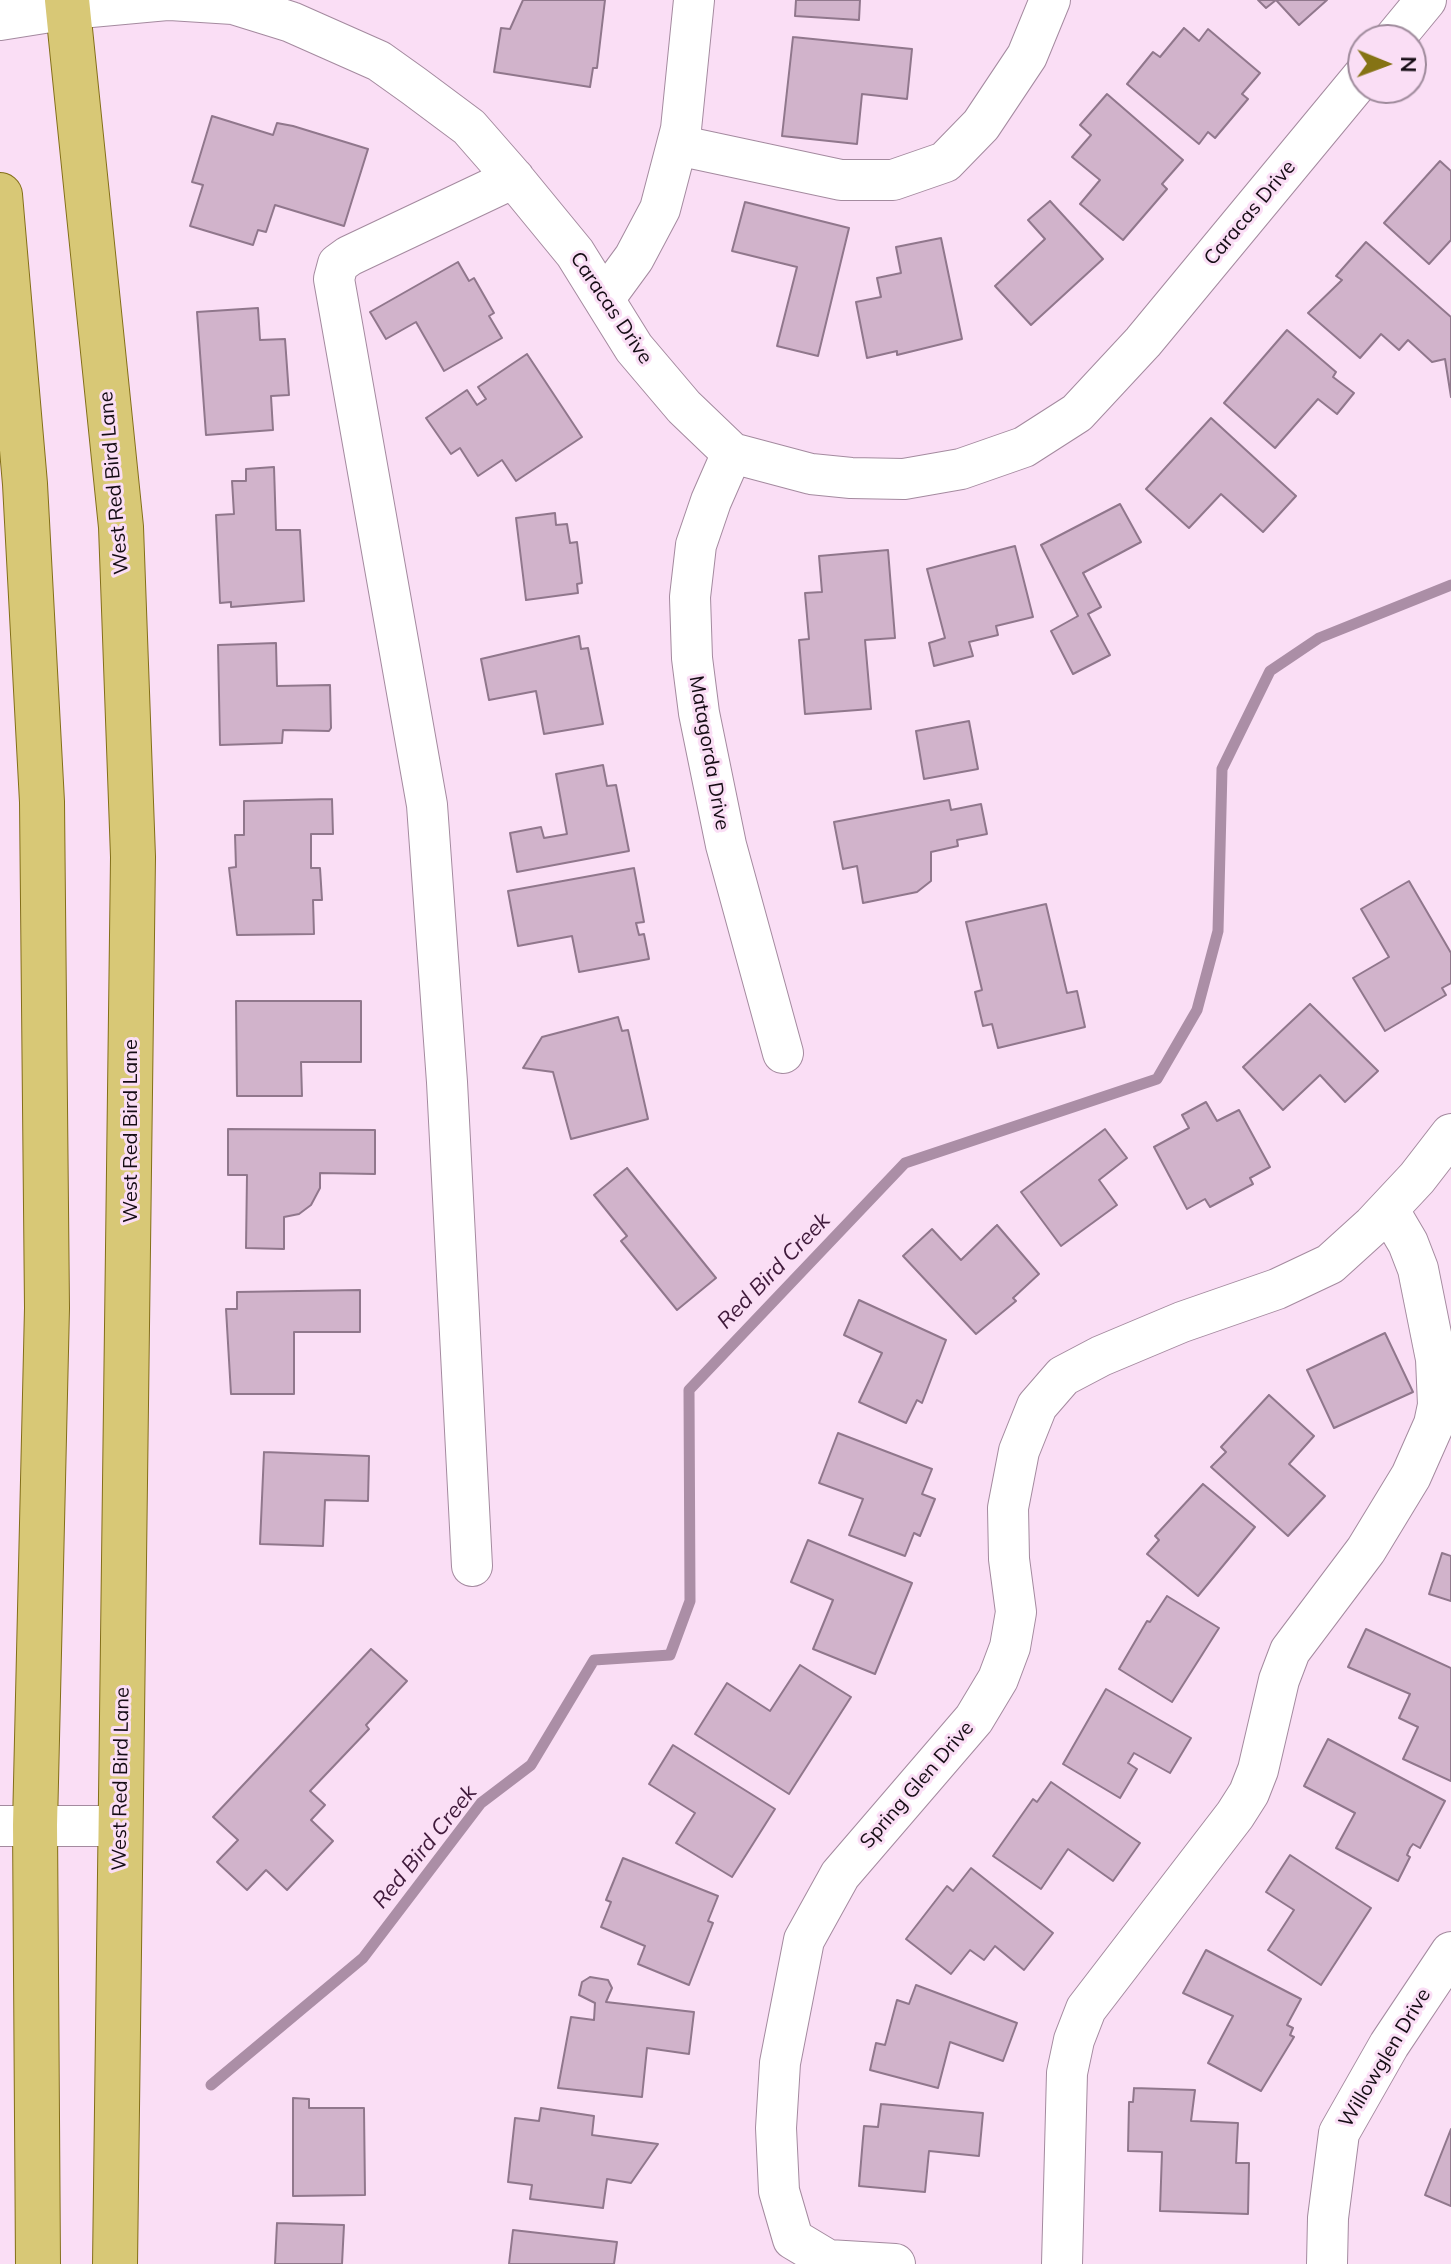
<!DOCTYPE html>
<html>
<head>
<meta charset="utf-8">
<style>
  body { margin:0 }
  #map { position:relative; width:1451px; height:2264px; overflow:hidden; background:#fadef5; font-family:Mulish,sans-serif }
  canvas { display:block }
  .north { position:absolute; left:1347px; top:24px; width:80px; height:80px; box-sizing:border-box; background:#fadef5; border:2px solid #9e8a9b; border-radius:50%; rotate:91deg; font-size:22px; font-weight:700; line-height:32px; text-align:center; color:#150c14 }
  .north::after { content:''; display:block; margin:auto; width:28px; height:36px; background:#857314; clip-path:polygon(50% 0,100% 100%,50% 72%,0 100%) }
</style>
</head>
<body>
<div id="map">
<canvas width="1451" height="2264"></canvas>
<div class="north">N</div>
</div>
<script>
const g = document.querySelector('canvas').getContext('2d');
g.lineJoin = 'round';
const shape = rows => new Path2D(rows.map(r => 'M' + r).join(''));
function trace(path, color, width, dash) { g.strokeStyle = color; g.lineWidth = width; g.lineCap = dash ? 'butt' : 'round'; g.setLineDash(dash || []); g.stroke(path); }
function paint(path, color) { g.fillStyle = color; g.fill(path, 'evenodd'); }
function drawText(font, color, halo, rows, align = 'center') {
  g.font = font + ' Mulish,sans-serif'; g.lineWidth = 6; g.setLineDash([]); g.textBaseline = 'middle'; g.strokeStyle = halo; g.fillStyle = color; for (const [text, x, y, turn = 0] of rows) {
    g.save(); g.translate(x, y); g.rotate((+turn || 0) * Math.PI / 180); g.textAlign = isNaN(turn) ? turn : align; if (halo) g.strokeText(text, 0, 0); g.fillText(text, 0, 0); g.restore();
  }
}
trace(shape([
  [211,2085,363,1958,481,1803,531,1765,594,1660,670,1655,690,1601,689,1390,905,1163,1157,1079,1197,1010,1218,931,1222,769,1270,671,1319,638,1451,585]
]), '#ab8ea6', 11);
const building = shape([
  [523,0,605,0,597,68,593,68,590,87,494,72,501,28,510,29,523,0],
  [796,0,860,0,859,20,795,16,796,0],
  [1258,0,1276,0,1266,8,1258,0],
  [1276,0,1327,0,1299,25,1276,0],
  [1184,28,1199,41,1208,29,1260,73,1242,94,1248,99,1215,138,1208,132,1199,144,1127,84,1153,52,1160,57,1184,28],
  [793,37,912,49,907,99,862,94,857,144,782,136,793,37],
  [1107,94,1183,160,1162,184,1167,189,1123,240,1080,204,1100,180,1072,157,1091,135,1080,125,1107,94],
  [212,116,273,135,277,123,293,126,368,149,344,226,275,205,266,232,258,230,253,245,190,226,203,185,192,182,212,116],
  [1440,161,1451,171,1451,240,1429,264,1384,223,1440,161],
  [1050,201,1103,259,1031,325,995,286,1045,239,1028,220,1050,201],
  [745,202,849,228,818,356,777,346,797,267,732,251,745,202],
  [941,238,962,339,897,355,897,351,867,358,856,302,881,297,877,278,901,273,896,247,941,238],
  [1366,242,1451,317,1451,397,1445,359,1432,362,1408,340,1399,350,1381,334,1360,358,1308,313,1342,280,1336,276,1366,242],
  [458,262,469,281,474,278,494,313,489,316,502,338,444,371,416,322,386,339,370,312,458,262],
  [258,308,260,340,285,339,289,395,271,396,273,430,206,435,197,312,258,308],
  [1287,330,1336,372,1333,377,1354,393,1337,414,1318,399,1275,448,1224,403,1287,330],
  [527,354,582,437,516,481,502,460,478,476,460,448,451,454,426,418,467,390,477,405,486,399,478,387,527,354],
  [1211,418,1296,496,1263,532,1221,494,1189,528,1146,489,1211,418],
  [274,467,276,530,300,530,304,601,231,607,231,602,220,603,216,515,234,514,232,481,246,481,246,469,274,467],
  [1120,504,1141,542,1083,573,1101,607,1088,614,1110,655,1073,674,1051,631,1078,616,1041,545,1120,504],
  [555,513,556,525,567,524,570,543,577,542,582,583,577,584,578,593,526,600,516,518,555,513],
  [1015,546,1033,617,996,626,998,635,969,642,973,656,934,666,929,643,945,638,927,569,1015,546],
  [888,550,895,638,865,640,871,709,805,714,799,640,809,639,805,593,822,592,819,556,888,550],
  [579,636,581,649,588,648,603,724,544,734,536,691,489,700,481,659,579,636],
  [276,643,277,686,330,685,331,728,329,731,283,730,282,743,220,745,218,645,276,643],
  [969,721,978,769,924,779,916,731,969,721],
  [603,765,607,786,616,785,629,851,517,872,510,833,541,827,544,838,567,834,556,774,603,765],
  [332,799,333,834,311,834,311,868,320,868,322,900,313,900,314,934,237,935,229,868,236,867,235,835,244,835,244,801,332,799],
  [949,800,951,810,981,804,987,834,957,840,958,846,931,852,931,881,917,892,863,903,857,866,843,869,834,822,949,800],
  [634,868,644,922,636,923,639,935,644,934,649,959,579,972,572,936,518,946,508,891,634,868],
  [1409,881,1451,953,1451,983,1442,988,1446,995,1385,1031,1353,978,1389,957,1361,909,1409,881],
  [1046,904,1067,993,1077,991,1085,1027,998,1048,992,1024,983,1026,975,992,982,990,966,922,1046,904],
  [236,1001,361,1001,361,1062,301,1062,302,1096,237,1096,236,1001],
  [1310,1004,1378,1071,1345,1102,1320,1075,1283,1110,1243,1067,1310,1004],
  [618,1017,622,1031,628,1030,648,1119,571,1139,553,1072,523,1068,542,1037,618,1017],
  [1206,1102,1217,1121,1239,1110,1270,1167,1250,1178,1253,1184,1210,1207,1205,1199,1187,1209,1154,1147,1189,1128,1182,1115,1206,1102],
  [228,1129,375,1130,375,1174,320,1173,320,1188,311,1205,299,1214,284,1217,284,1249,246,1248,247,1175,228,1175,228,1129],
  [1105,1129,1127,1158,1099,1180,1117,1205,1061,1246,1021,1192,1105,1129],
  [627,1168,716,1278,677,1310,621,1241,627,1236,594,1195,627,1168],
  [997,1225,1039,1274,1013,1298,1016,1301,976,1334,903,1256,932,1229,961,1260,997,1225],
  [360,1290,360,1332,294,1332,294,1394,231,1394,226,1309,237,1309,237,1292,360,1290],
  [859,1300,946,1340,922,1403,917,1400,906,1423,859,1402,882,1353,844,1335,859,1300],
  [1385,1333,1413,1392,1334,1428,1307,1370,1385,1333],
  [1269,1395,1314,1436,1289,1464,1325,1496,1288,1536,1211,1467,1226,1452,1221,1447,1269,1395],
  [838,1433,932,1469,922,1494,935,1499,920,1536,914,1533,905,1556,849,1535,863,1499,819,1483,838,1433],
  [264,1452,369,1456,368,1501,325,1500,323,1546,260,1544,264,1452],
  [1203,1484,1255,1527,1198,1596,1147,1554,1159,1540,1155,1536,1203,1484],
  [808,1540,912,1583,875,1674,813,1649,833,1600,791,1582,808,1540],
  [1442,1553,1451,1556,1451,1601,1429,1594,1442,1553],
  [1167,1596,1219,1628,1172,1702,1119,1669,1147,1621,1150,1622,1167,1596],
  [1366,1629,1451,1668,1451,1781,1403,1759,1418,1727,1399,1718,1410,1694,1348,1667,1366,1629],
  [371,1649,407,1681,366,1725,369,1729,310,1791,325,1805,311,1820,333,1841,287,1890,266,1870,247,1890,217,1862,238,1840,213,1817,371,1649],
  [800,1665,851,1697,789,1794,695,1734,727,1683,770,1711,800,1665],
  [1106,1689,1191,1738,1170,1773,1134,1753,1128,1763,1137,1769,1120,1798,1063,1764,1106,1689],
  [1328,1739,1445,1801,1420,1848,1413,1844,1410,1848,1407,1855,1410,1857,1398,1881,1336,1848,1355,1813,1304,1786,1328,1739],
  [673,1745,775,1809,732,1877,676,1843,695,1813,649,1784,673,1745],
  [1051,1782,1140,1843,1113,1881,1068,1849,1041,1889,993,1856,1033,1799,1037,1802,1051,1782],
  [1290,1855,1371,1908,1321,1985,1268,1950,1294,1910,1266,1892,1290,1855],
  [623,1858,718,1896,708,1921,713,1923,689,1985,638,1964,645,1946,601,1927,611,1902,606,1900,623,1858],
  [971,1868,1053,1933,1024,1970,995,1946,984,1960,970,1950,951,1974,906,1939,947,1886,953,1891,971,1868],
  [1206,1950,1301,1999,1287,2025,1293,2028,1290,2035,1294,2037,1261,2091,1208,2063,1233,2016,1183,1993,1206,1950],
  [590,1977,608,1980,612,1988,606,2002,694,2012,689,2054,647,2048,642,2097,558,2088,571,2017,594,2020,595,2003,579,1995,582,1982,590,1977],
  [916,1985,1017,2023,1003,2061,950,2042,938,2088,870,2070,876,2043,885,2045,897,2000,909,2004,916,1985],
  [1134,2088,1195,2090,1191,2121,1238,2123,1236,2163,1249,2163,1248,2214,1160,2211,1162,2152,1128,2151,1129,2102,1133,2102,1134,2088],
  [293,2098,309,2099,309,2108,364,2108,365,2195,293,2196,293,2098],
  [881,2104,983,2113,979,2156,929,2151,925,2192,859,2186,864,2126,878,2127,881,2104],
  [541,2108,594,2116,592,2135,658,2144,631,2183,607,2179,603,2208,530,2199,532,2185,508,2182,515,2118,539,2121,541,2108],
  [1451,2129,1451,2206,1425,2195,1451,2129],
  [277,2223,344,2225,342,2264,275,2264,277,2223],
  [513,2230,617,2242,614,2264,509,2264,513,2230]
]);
paint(building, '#d1b3cb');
trace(building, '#90778c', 2);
const minor = shape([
  [170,0,233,4,291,22,379,61,414,86,469,127,511,175,575,253,634,348,684,407,732,453,811,474,851,478,904,479,961,469,1024,447,1077,413,1143,342,1363,76],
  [0,20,69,9,167,0],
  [1393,40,1426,0],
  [677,145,841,180,893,180,945,162,981,125,1027,56,1050,0],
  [604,299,634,258,660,209,681,129,694,0],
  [732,453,711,501,696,545,690,597,692,658,699,713,726,845,783,1053],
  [472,1566,447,1082,427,805,334,279,338,264,349,256,514,178],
  [0,1826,120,1826],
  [895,2264,828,2260,793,2239,779,2191,776,2128,780,2063,804,1940,840,1875,974,1719,998,1679,1010,1647,1016,1612,1009,1559,1008,1508,1019,1451,1037,1406,1063,1376,1101,1356,1182,1322,1277,1289,1330,1264,1373,1225,1417,1178,1451,1134],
  [1062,2264,1067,2073,1074,2040,1086,2009,1235,1815,1249,1793,1258,1770,1279,1680,1290,1651,1366,1550,1411,1476,1434,1424,1438,1405,1436,1359,1418,1269,1408,1243,1388,1209],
  [1327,2264,1328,2218,1339,2133,1389,2045,1451,1952]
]);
const major = shape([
  [67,0,121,527,133,857,115,2264],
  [0,195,25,484,42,802,47,1308,35,1825,38,2264]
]);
trace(minor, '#a48a9f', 42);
trace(major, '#836f19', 46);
trace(minor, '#fff', 40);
trace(major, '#d8c876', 44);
drawText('20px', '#150c14', '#fadef5', [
  ["Caracas Drive",1250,213,-50],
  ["Caracas Drive",611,308,56],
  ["West Red Bird Lane",114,483,-95],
  ["Matagorda Drive",709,753,80],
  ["West Red Bird Lane",131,1131,-90],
  ["West Red Bird Lane",121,1779,-89],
  ["Spring Glen Drive",917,1785,-49],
  ["Willowglen Drive",1385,2058,-59]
]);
drawText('italic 22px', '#3f193a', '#fadef5', [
  ["Red Bird Creek",774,1271,-46],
  ["Red Bird Creek",425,1847,-51]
]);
</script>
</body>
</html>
